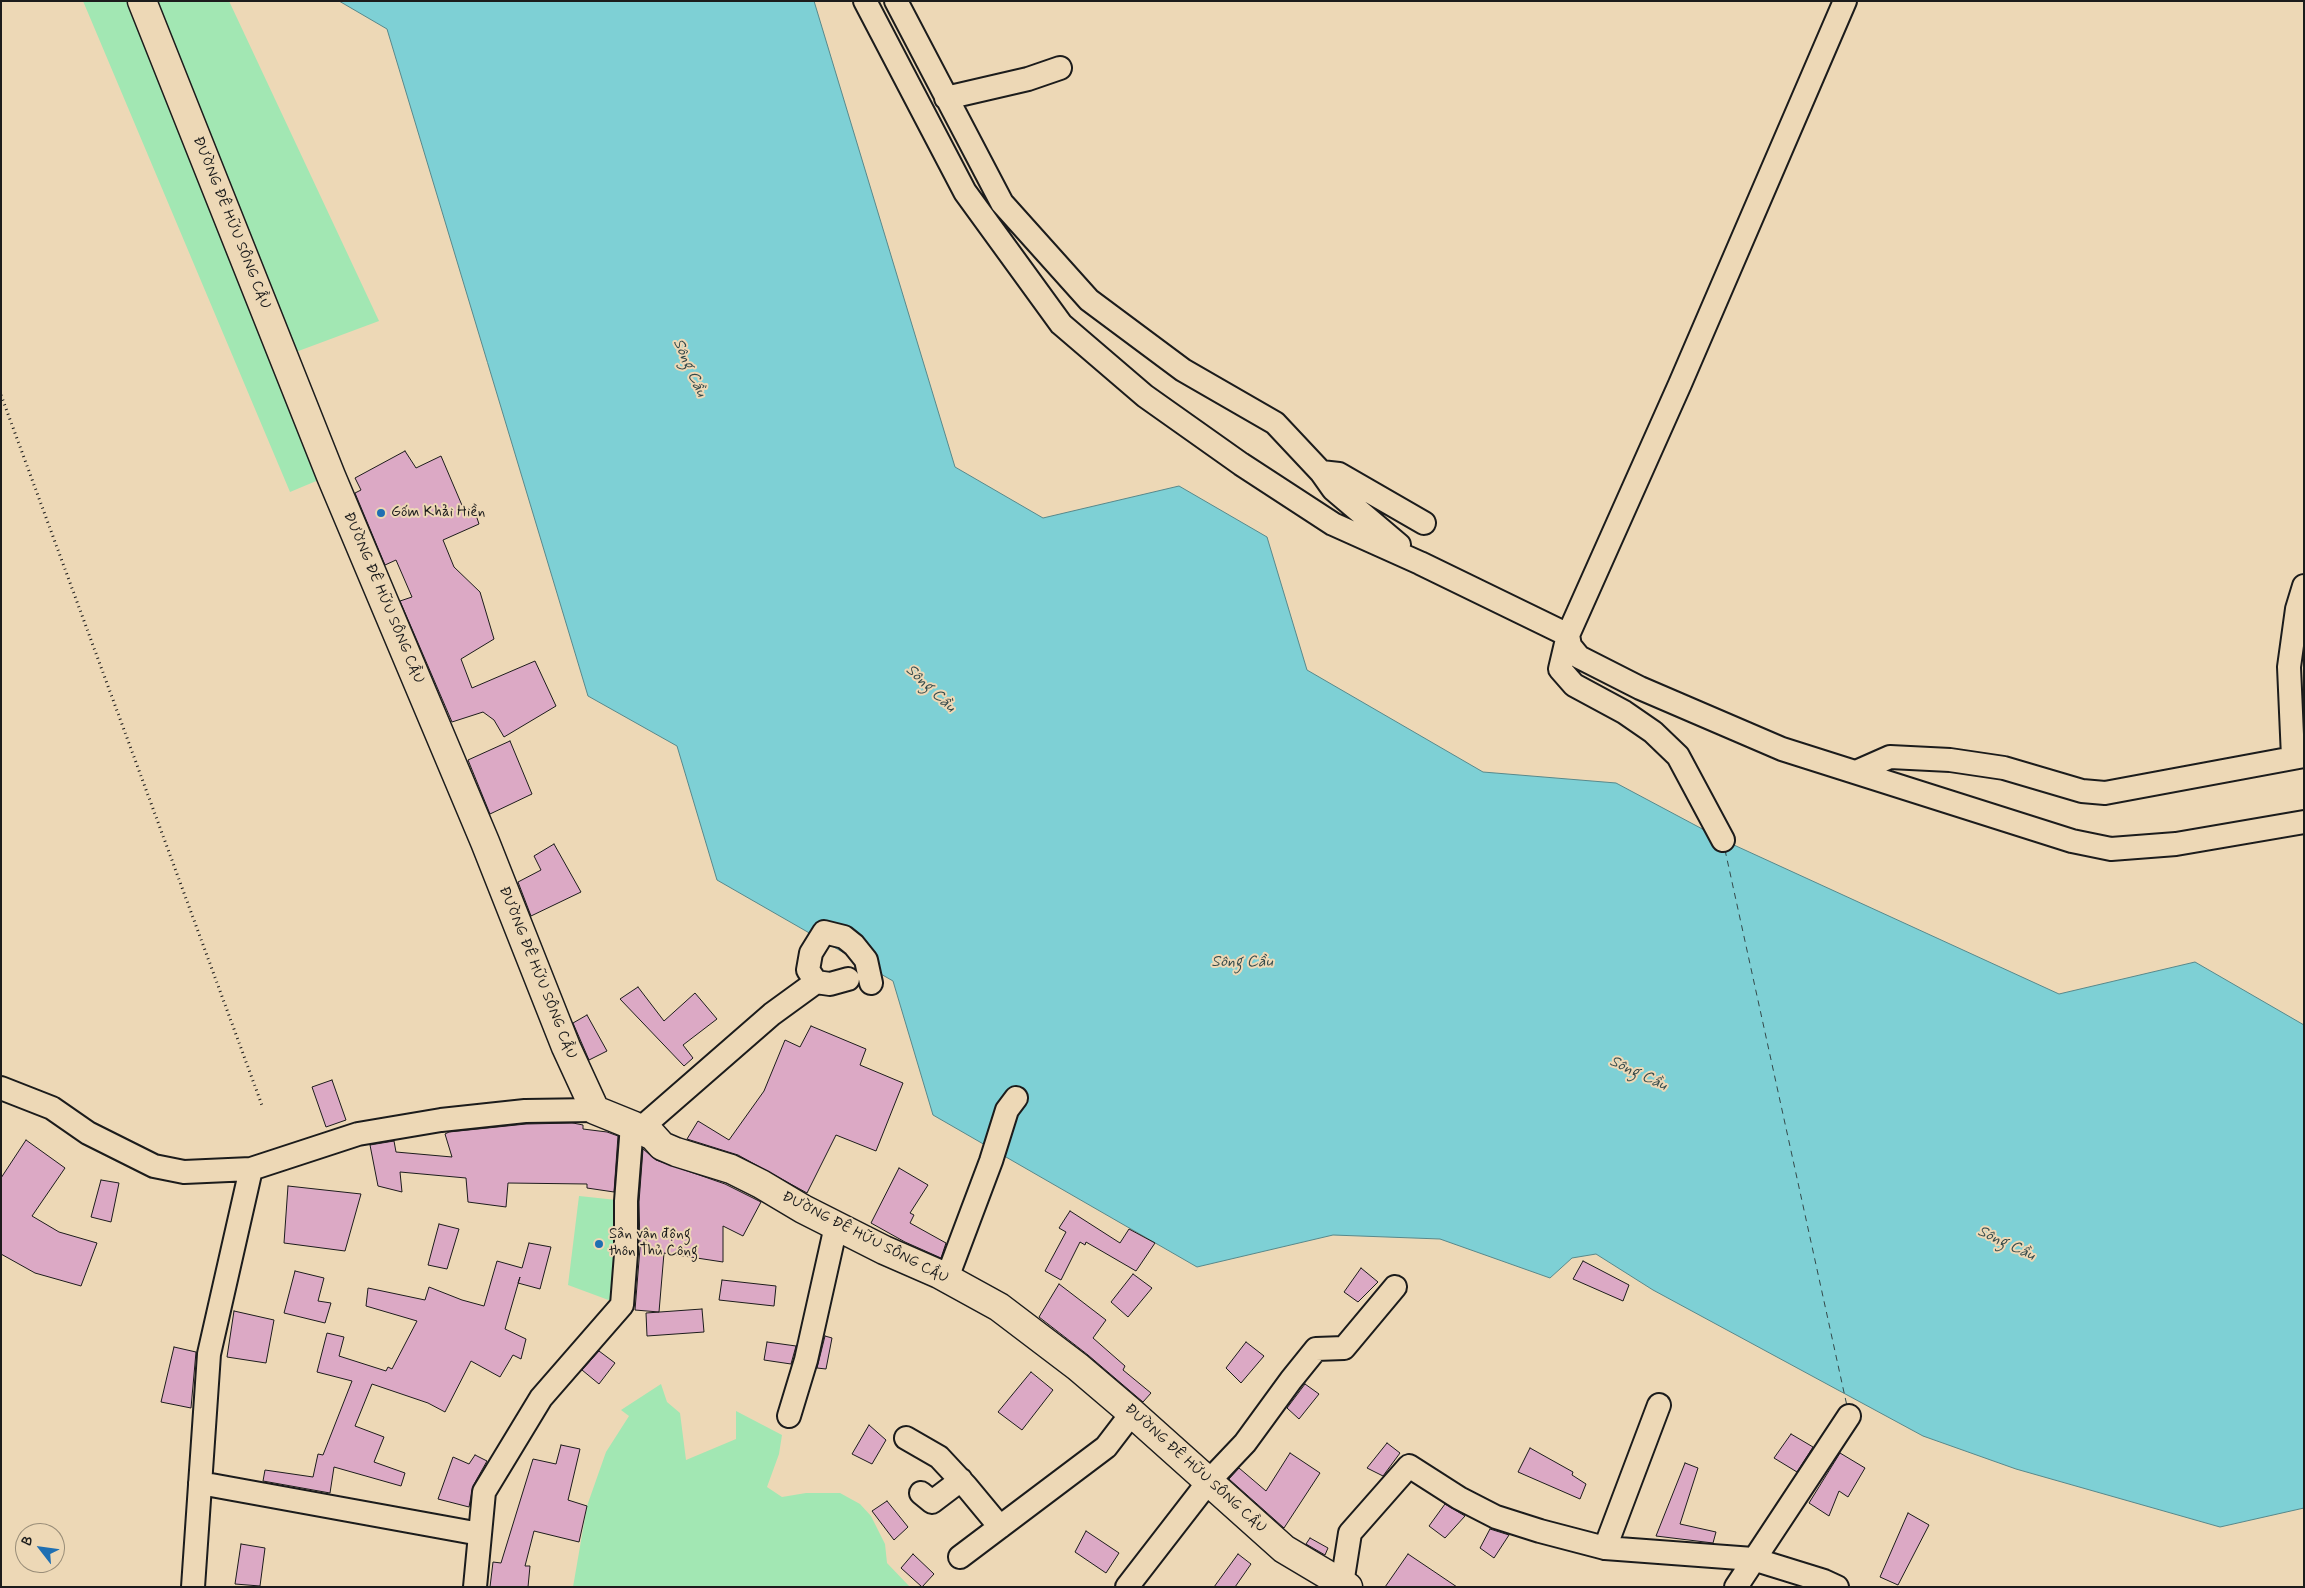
<!DOCTYPE html>
<html>
<head>
<meta charset="utf-8">
<style>
  body { margin:0 }
  #map { position:relative; width:2305px; height:1588px; overflow:hidden; background:#edd8b6; font-family:Mynerve,sans-serif }
  canvas { display:block }
  .frame { position:absolute; inset:0; border:2px solid #1c1c1c; pointer-events:none }
  .north { position:absolute; left:15px; top:1523px; width:50px; height:50px; box-sizing:border-box; background:#edd8b6; border:1px solid #998d78; border-radius:50%; rotate:300deg; font-size:14px; font-weight:700; line-height:20px; text-align:center; color:#1c1c1c }
  .north::after { content:''; display:block; margin:auto; width:18px; height:22px; background:#1f6fb2; clip-path:polygon(50% 0,100% 100%,50% 72%,0 100%) }
</style>
</head>
<body>
<div id="map">
<canvas width="2305" height="1588"></canvas>
<div class="frame"></div>
<div class="north">B</div>
</div>
<script>
const g = document.querySelector('canvas').getContext('2d');
g.lineJoin = 'round';
function paint(path, color) { g.fillStyle = color; g.fill(path, 'evenodd'); }
const shape = rows => new Path2D(rows.map(r => 'M' + r).join(''));
function trace(path, color, width, dash) { g.strokeStyle = color; g.lineWidth = width; g.lineCap = dash ? 'butt' : 'round'; g.setLineDash(dash || []); g.stroke(path); }
function drawText(font, color, halo, rows, align = 'center') {
  g.font = font + ' Mynerve,sans-serif'; g.lineWidth = 4; g.setLineDash([]); g.textBaseline = 'middle'; g.strokeStyle = halo; g.fillStyle = color; for (const [text, x, y, turn = 0] of rows) {
    g.save(); g.translate(x, y); g.rotate((+turn || 0) * Math.PI / 180); g.textAlign = isNaN(turn) ? turn : align; if (halo) g.strokeText(text, 0, 0); g.fillText(text, 0, 0); g.restore();
  }
}
paint(shape([
  [83,1,229,1,379,321,285,356,321,479,290,492],
  [579,1196,626,1201,622,1305,568,1285],
  [661,1384,667,1402,680,1413,686,1460,736,1439,736,1411,782,1435,779,1454,767,1487,782,1497,806,1493,840,1493,860,1504,871,1516,885,1544,887,1563,910,1587,573,1587,587,1506,606,1452,629,1416,621,1410]
]), '#a2e7b3');
const water = shape([
  [339,1,814,1,955,467,1043,518,1179,486,1267,537,1307,670,1483,772,1616,783,1723,840,2059,994,2195,962,2304,1025,2304,1508,2220,1527,2016,1469,1923,1436,1653,1290,1596,1254,1572,1258,1550,1278,1440,1239,1333,1235,1197,1267,933,1115,893,981,717,880,677,746,588,696,387,29,339,1]
]);
paint(water, '#7ed0d5');
trace(water, '#57888b', 1);
trace(shape([
  [1725,850,1847,1406]
]), '#34494a', 1, [6, 5]);
const building = shape([
  [405,451,416,468,441,456,464,510,473,506,479,524,443,540,454,567,480,592,494,639,461,659,472,688,535,661,556,706,504,737,494,720,483,712,452,722,400,601,412,597,396,560,385,565,355,493,361,490,355,478,405,451],
  [510,741,532,794,490,814,468,760,510,741],
  [554,844,581,892,531,916,518,882,541,870,534,856,554,844],
  [638,987,664,1021,695,993,717,1019,683,1045,693,1058,684,1066,620,999,638,987],
  [587,1015,607,1051,589,1060,573,1023,587,1015],
  [811,1026,866,1049,860,1065,903,1083,876,1151,836,1135,807,1193,738,1155,687,1139,698,1121,729,1140,764,1091,785,1040,800,1047,811,1026],
  [332,1080,346,1120,326,1127,312,1087,332,1080],
  [573,1123,583,1125,583,1129,607,1132,618,1136,614,1192,587,1188,587,1184,508,1183,506,1207,468,1202,466,1178,400,1172,402,1192,378,1186,370,1145,394,1141,396,1152,452,1157,445,1134,449,1132,526,1124,573,1123],
  [26,1140,65,1168,32,1216,59,1232,97,1243,81,1286,35,1273,1,1254,1,1178,26,1140],
  [643,1149,656,1160,725,1184,761,1202,743,1236,723,1226,723,1262,664,1253,659,1312,635,1310,640,1248,639,1202,643,1149],
  [899,1168,928,1185,910,1213,914,1215,910,1223,946,1243,941,1258,905,1242,871,1223,899,1168],
  [101,1180,119,1183,111,1222,91,1217,101,1180],
  [288,1186,361,1194,345,1251,284,1243,288,1186],
  [1070,1211,1120,1243,1129,1229,1155,1243,1136,1271,1086,1242,1085,1245,1080,1242,1061,1280,1045,1271,1066,1232,1059,1228,1070,1211],
  [439,1224,459,1229,447,1269,428,1265,439,1224],
  [529,1243,551,1247,540,1289,518,1283,520,1277,505,1329,526,1339,521,1359,513,1355,500,1377,471,1361,445,1412,428,1403,372,1384,355,1426,384,1437,374,1462,405,1473,401,1486,334,1467,330,1493,263,1481,265,1470,313,1477,318,1454,323,1455,352,1381,317,1372,327,1333,344,1337,339,1356,386,1371,388,1367,392,1369,417,1321,366,1306,368,1288,425,1300,429,1287,462,1300,484,1306,497,1261,522,1268,529,1243],
  [1583,1261,1629,1285,1623,1301,1573,1279,1583,1261],
  [1361,1268,1378,1282,1358,1302,1344,1292,1361,1268],
  [295,1271,324,1278,318,1301,331,1303,325,1323,284,1313,295,1271],
  [1133,1274,1152,1288,1128,1317,1111,1302,1133,1274],
  [722,1280,776,1286,774,1306,719,1300,722,1280],
  [1059,1284,1106,1320,1093,1338,1125,1366,1123,1370,1151,1393,1143,1402,1088,1355,1039,1317,1059,1284],
  [702,1309,704,1332,647,1336,646,1313,702,1309],
  [234,1311,274,1320,266,1363,227,1357,234,1311],
  [825,1336,832,1338,826,1369,817,1368,825,1336],
  [767,1342,796,1346,791,1364,764,1360,767,1342],
  [1246,1342,1264,1356,1241,1383,1226,1368,1246,1342],
  [174,1347,196,1352,191,1408,161,1402,174,1347],
  [599,1351,615,1363,599,1384,582,1370,599,1351],
  [1031,1372,1053,1390,1022,1430,998,1412,1031,1372],
  [1305,1384,1319,1394,1299,1419,1287,1408,1305,1384],
  [869,1425,886,1440,872,1464,852,1454,869,1425],
  [1791,1434,1813,1447,1797,1472,1774,1458,1791,1434],
  [1387,1443,1400,1453,1383,1476,1367,1468,1387,1443],
  [561,1445,580,1449,568,1500,587,1506,579,1542,534,1531,525,1566,530,1566,528,1587,490,1587,493,1562,501,1563,533,1459,556,1464,561,1445],
  [1530,1448,1573,1472,1572,1475,1586,1484,1580,1499,1518,1472,1530,1448],
  [1290,1453,1320,1473,1284,1528,1229,1479,1239,1468,1266,1491,1290,1453],
  [1840,1453,1865,1468,1848,1497,1839,1491,1829,1516,1809,1503,1840,1453],
  [475,1455,487,1461,473,1486,469,1507,438,1499,453,1457,469,1464,475,1455],
  [1685,1463,1698,1468,1680,1524,1716,1532,1713,1543,1656,1536,1685,1463],
  [887,1501,908,1527,894,1540,872,1511,887,1501],
  [1445,1504,1465,1516,1445,1538,1429,1526,1445,1504],
  [1908,1513,1929,1525,1898,1585,1880,1577,1908,1513],
  [1490,1529,1509,1535,1494,1558,1480,1548,1490,1529],
  [1086,1531,1119,1553,1106,1573,1075,1552,1086,1531],
  [1310,1538,1328,1548,1325,1555,1306,1544,1310,1538],
  [241,1544,265,1548,260,1586,235,1584,241,1544],
  [913,1554,934,1574,922,1587,901,1568,913,1554],
  [1238,1554,1251,1564,1235,1587,1214,1587,1238,1554],
  [1408,1554,1457,1587,1385,1587,1408,1554]
]);
paint(building, '#dca9c5');
trace(building, '#1c1c1c', 1);
const minor = shape([
  [865,1,965,192,1061,324,1145,396,1241,464,1333,524,1420,563,1568,635],
  [896,1,1002,203,1089,300,1183,370,1275,423,1321,472,1333,489,1399,545],
  [946,98,1028,79,1060,68],
  [1321,472,1339,474,1424,523],
  [1568,635,1570,646,1579,657,1640,688,1782,749,2072,841,2111,849,2176,844,2304,822],
  [2293,757,2289,667,2297,609,2304,586],
  [1856,772,1890,757,1950,760,2004,768,2082,791,2105,793,2304,756],
  [1723,840,1678,756,1653,732,1624,712,1574,685,1560,669,1568,635,1680,384,1845,1],
  [816,982,830,984,848,979],
  [1,1088,52,1108,88,1133,154,1166,184,1172,251,1169,358,1134,441,1120,525,1111,595,1110],
  [640,1129,772,1014,816,982,808,970,811,953,824,932,844,937,854,945,866,960,871,983],
  [947,1278,991,1161,1007,1110,1016,1098],
  [789,1416,806,1360,836,1226],
  [906,1438,939,1457,966,1486,1000,1527],
  [200,1483,480,1534],
  [921,1493,932,1502,961,1480],
  [1605,1548,1659,1405],
  [960,1557,1106,1447,1132,1413],
  [193,1587,209,1354,251,1169],
  [475,1587,484,1492,541,1398,622,1305,626,1254,626,1201,632,1125],
  [1127,1587,1209,1481,1245,1443,1291,1380,1316,1349,1344,1348,1395,1287],
  [1339,1587,1342,1584,1350,1533,1409,1466,1459,1498,1496,1517,1540,1531,1605,1548,1753,1559,1824,1581,1837,1587],
  [1736,1587,1849,1416]
]);
const major = shape([
  [142,1,331,476,485,842,566,1047,595,1110,632,1125,653,1136,662,1146,676,1152,731,1169,761,1184,803,1209,884,1250,939,1274,999,1307,1078,1367,1132,1413,1284,1549,1348,1587]
]);
trace(minor, '#1c1c1c', 26);
trace(major, '#1c1c1c', 31);
trace(shape([
  [1,395,263,1108]
]), '#1c1c1c', 3, [1, 4]);
trace(minor, '#edd8b6', 22);
trace(major, '#edd8b6', 28);
for (const [x, y, r, color] of [
  [381,513,5,"#1f6fb2"],
  [599,1244,5,"#1f6fb2"]
]) { const dot = new Path2D(); dot.arc(x, y, r, 0, 2 * Math.PI); g.fillStyle = color; g.fill(dot); trace(dot, '#edd8b6', 2); }
drawText('15px', '#1c1c1c', '#edd8b6', [
  ["ĐƯỜNG ĐÊ HỮU SÔNG CẦU",231,223,68],
  ["ĐƯỜNG ĐÊ HỮU SÔNG CẦU",383,598,67],
  ["ĐƯỜNG ĐÊ HỮU SÔNG CẦU",537,973,68],
  ["ĐƯỜNG ĐÊ HỮU SÔNG CẦU",865,1238,27],
  ["ĐƯỜNG ĐÊ HỮU SÔNG CẦU",1195,1469,42]
]);
drawText('15px', '#1c1c1c', '#edd8b6', [
  ["Gốm Khải Hiền",391,513],
  ["Sân vận động",609,1235],
  ["thôn Thủ Công",609,1252]
], 'left');
drawText('italic 16px', '#34494a', '#edd8b6', [
  ["Sông Cầu",689,368,66],
  ["Sông Cầu",930,689,43],
  ["Sông Cầu",1242,963],
  ["Sông Cầu",1638,1074,25],
  ["Sông Cầu",2006,1244,25]
]);
</script>
</body>
</html>
